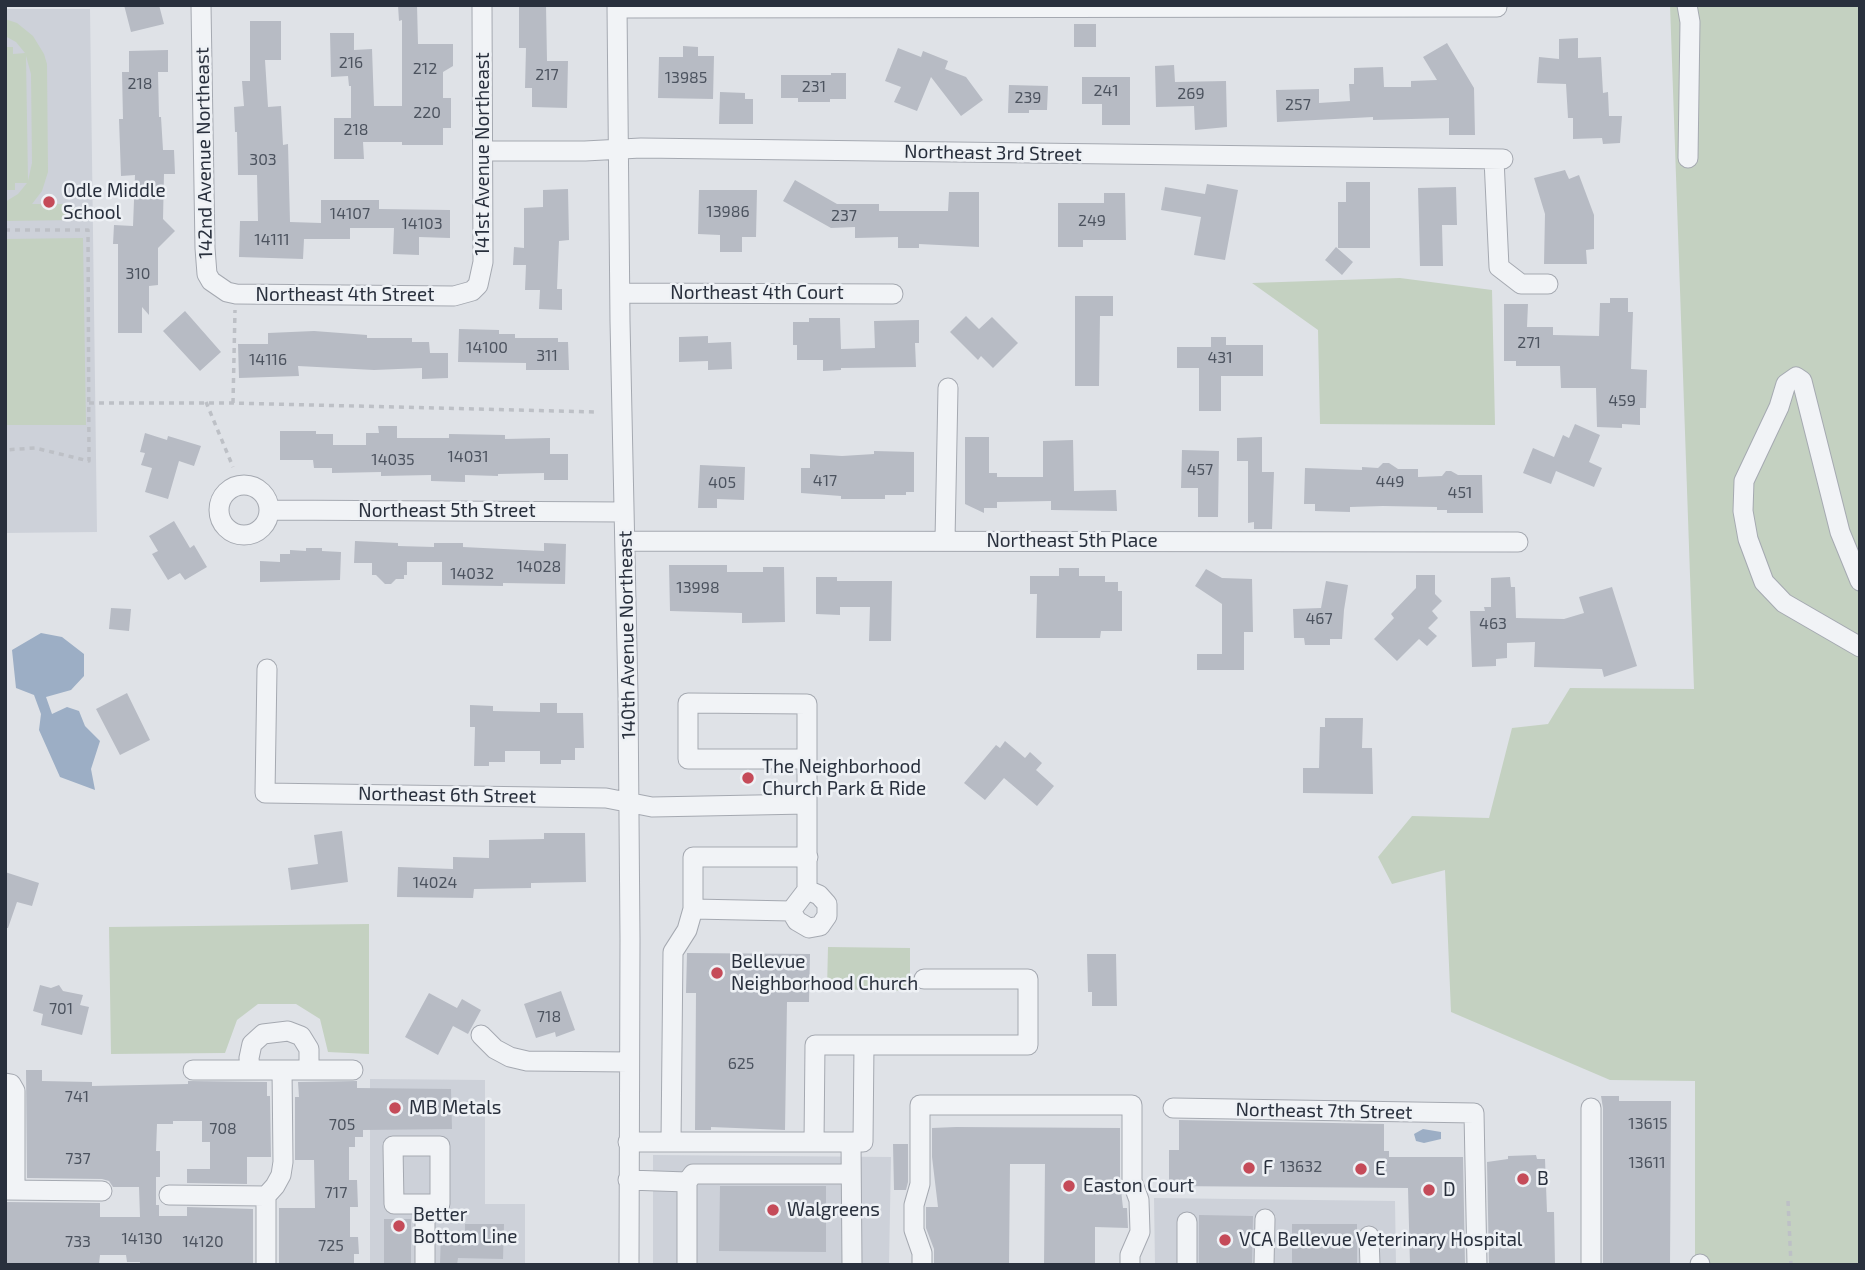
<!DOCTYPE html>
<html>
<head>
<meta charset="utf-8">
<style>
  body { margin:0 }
  #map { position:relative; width:1865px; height:1270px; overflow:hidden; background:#dfe2e7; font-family:"Exo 2",sans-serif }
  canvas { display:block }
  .frame { position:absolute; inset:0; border:7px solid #29303d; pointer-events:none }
</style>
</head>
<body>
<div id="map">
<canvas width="1865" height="1270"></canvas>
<div class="frame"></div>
</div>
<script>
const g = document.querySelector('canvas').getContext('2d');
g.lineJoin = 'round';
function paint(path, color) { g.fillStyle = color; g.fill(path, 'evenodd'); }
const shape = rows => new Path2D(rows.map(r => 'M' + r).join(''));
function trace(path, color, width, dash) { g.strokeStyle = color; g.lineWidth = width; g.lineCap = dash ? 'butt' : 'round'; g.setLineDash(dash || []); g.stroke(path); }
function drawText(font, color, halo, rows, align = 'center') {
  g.font = font + ' "Exo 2",sans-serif'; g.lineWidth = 5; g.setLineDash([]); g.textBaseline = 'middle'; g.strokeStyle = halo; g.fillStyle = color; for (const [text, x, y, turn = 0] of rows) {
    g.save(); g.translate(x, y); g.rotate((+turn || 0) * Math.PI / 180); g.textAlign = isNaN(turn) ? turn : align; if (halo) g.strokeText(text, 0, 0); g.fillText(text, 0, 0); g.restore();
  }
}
paint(shape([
  [5,9,90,9,97,532,5,533],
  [370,1079,485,1080,485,1204,525,1204,525,1265,370,1265],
  [653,1155,891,1157,889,1265,653,1265],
  [1154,1198,1395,1201,1396,1265,1155,1265]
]), '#cdd1d9');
paint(shape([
  [1670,5,1860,5,1860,1265,1695,1265,1695,1081,1610,1080,1451,1012,1445,870,1392,884,1378,857,1412,816,1489,818,1512,728,1548,724,1570,688,1694,689],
  [5,19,17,23,33,36,44,54,47,64,48,172,42,191,32,204,74,204,75,220,5,221,5,202,18,194,27,183,15,183,15,190,5,190,5,47,13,47,13,54,25,53,16,42,5,36],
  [26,56,31,74,32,163,28,181],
  [83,238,86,425,5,425,5,239],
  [1400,278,1492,290,1495,425,1320,424,1318,330,1252,283],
  [369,924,369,1054,328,1052,320,1019,296,1004,258,1004,237,1020,225,1053,111,1054,109,927],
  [828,947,910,948,910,991,827,989]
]), '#c4d1c1');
paint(shape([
  [41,633,62,637,84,654,84,676,71,690,46,697,52,714,67,707,79,711,85,726,100,741,91,769,95,790,60,777,39,730,41,714,34,695,16,688,12,650],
  [1423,1129,1441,1132,1441,1139,1424,1143,1416,1141,1414,1134]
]), '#9caec5');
paint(shape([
  [124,5,159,5,164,24,131,32],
  [398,5,417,5,418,44,453,44,453,66,443,72,443,98,451,98,451,128,443,128,443,145,402,145,402,142,363,142,364,159,334,159,334,118,351,118,351,86,349,86,348,76,331,77,330,33,354,33,354,50,372,49,374,106,402,106,402,20,399,21],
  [519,5,546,5,547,61,568,61,567,108,532,107,532,88,525,88,526,48,519,48],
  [250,21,281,21,281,60,265,60,268,107,281,106,283,145,288,144,290,222,321,223,321,200,379,200,379,209,450,210,450,238,419,237,419,255,393,254,394,228,350,228,350,239,304,239,303,259,239,257,240,221,258,221,257,175,238,175,237,132,235,132,234,107,244,106,242,81,250,81],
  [1074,24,1096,24,1096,47,1074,47],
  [1578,38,1578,58,1601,57,1603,93,1608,92,1609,116,1622,116,1620,143,1603,144,1602,138,1573,139,1573,118,1568,118,1566,84,1537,83,1539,57,1559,59,1559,39],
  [1447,43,1474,88,1475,135,1449,135,1449,118,1373,120,1373,117,1277,122,1276,90,1319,89,1319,103,1350,101,1349,84,1354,84,1354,68,1383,67,1384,87,1411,87,1411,81,1437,80,1423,57],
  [683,46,698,47,698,56,714,56,713,99,658,98,659,57,683,57],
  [898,48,921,57,923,51,948,61,945,69,966,77,983,100,961,116,931,77,917,111,894,102,901,87,885,81],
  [168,50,168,72,158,72,159,117,161,117,163,150,174,150,175,174,164,174,163,219,175,231,158,248,158,285,149,286,149,315,142,307,142,333,118,333,118,244,113,244,114,225,133,226,135,175,121,176,119,119,123,119,122,72,129,72,129,51],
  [1174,65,1175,82,1226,81,1227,127,1195,130,1194,106,1156,107,1155,66],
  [831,73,846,73,846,99,830,99,830,102,798,102,798,98,781,98,781,75,831,75],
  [1082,77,1130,77,1130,125,1102,125,1102,104,1082,104],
  [1009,85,1048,86,1047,110,1029,110,1029,113,1008,113],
  [720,92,745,93,745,99,753,99,753,124,719,124],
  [1565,170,1569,179,1579,175,1594,215,1594,249,1586,250,1587,264,1544,264,1545,214,1534,178],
  [795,180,837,204,879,204,879,211,948,211,949,192,979,192,979,247,919,244,919,248,898,248,898,237,855,238,855,227,831,228,783,201],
  [1346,182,1370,182,1370,248,1338,248,1338,202,1346,202],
  [1207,184,1238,190,1225,260,1194,255,1201,217,1161,210,1165,187,1205,194],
  [1456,187,1457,225,1442,225,1443,266,1420,266,1418,188],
  [568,189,569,240,559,241,557,289,562,289,562,310,539,309,540,290,525,290,526,265,513,265,514,247,524,248,524,208,543,207,543,190],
  [699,190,757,190,756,237,742,237,742,252,720,252,720,235,698,234],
  [1104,193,1125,193,1126,240,1083,240,1083,247,1058,247,1058,203,1104,203],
  [1336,247,1353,262,1342,275,1325,260],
  [1075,296,1113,296,1113,316,1100,316,1099,386,1075,386],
  [1610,298,1628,298,1628,312,1633,312,1631,369,1647,370,1646,408,1640,408,1640,425,1622,424,1622,428,1597,427,1596,388,1561,388,1560,366,1516,366,1516,361,1504,361,1504,304,1528,304,1527,327,1553,327,1553,335,1599,336,1600,303,1610,303],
  [185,311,221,352,200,371,163,331],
  [966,316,979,329,992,317,1018,343,993,368,981,356,978,360,950,332],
  [809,318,840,318,841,349,875,348,874,321,919,320,919,343,915,343,916,367,841,368,841,370,823,371,823,360,797,360,797,345,793,345,793,322,809,322],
  [459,329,499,330,499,334,515,334,515,338,558,338,558,342,568,342,569,370,526,370,526,363,458,362],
  [314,331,367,335,367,338,412,338,412,342,429,342,430,353,448,353,448,378,422,379,422,368,374,370,298,366,299,376,239,378,238,344,268,344,268,333],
  [708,336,708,343,731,342,732,369,708,370,708,361,679,362,679,337],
  [1211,337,1226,337,1226,345,1263,345,1263,376,1221,376,1221,411,1199,411,1199,368,1177,368,1177,347,1211,347],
  [1575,424,1600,435,1589,462,1602,468,1594,487,1556,471,1551,484,1523,473,1533,448,1554,457,1563,435,1569,438],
  [378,426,397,426,397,438,449,438,449,434,505,435,505,439,550,438,550,454,568,454,568,480,544,480,544,473,498,474,498,476,465,475,465,482,431,481,431,475,381,476,381,472,332,473,332,468,314,468,313,460,280,460,280,431,316,431,316,434,333,434,333,445,366,445,366,433,379,433],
  [145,433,167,440,168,436,201,446,194,466,179,461,168,499,145,492,152,468,141,465,145,453,140,452],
  [965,437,989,437,989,473,997,473,997,477,1043,477,1043,441,1073,440,1074,491,1116,490,1117,511,1051,510,1051,501,997,502,997,508,984,508,984,513,965,504],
  [1262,437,1262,472,1274,472,1272,529,1254,529,1254,522,1248,523,1248,461,1237,461,1237,438],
  [1182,450,1219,451,1218,517,1198,517,1198,488,1181,488],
  [874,451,914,452,914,492,906,492,906,495,885,495,885,499,841,499,841,496,801,493,801,468,810,468,810,454,842,456,874,454],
  [1383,463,1389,463,1398,469,1418,469,1418,477,1442,476,1446,471,1451,471,1458,475,1482,475,1483,513,1447,513,1447,510,1437,510,1437,507,1383,506,1350,507,1350,512,1315,511,1315,504,1304,504,1305,468,1362,470,1362,467,1378,468],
  [700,465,745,467,744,500,717,499,717,508,698,508],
  [174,521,190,548,194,545,207,567,185,580,180,573,168,580,152,554,158,551,149,536],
  [355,541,398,543,398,546,434,547,434,543,463,543,463,547,544,551,544,543,566,544,565,584,503,583,503,586,442,585,442,562,407,562,407,575,404,575,404,579,396,579,391,584,385,584,376,575,372,575,372,563,354,563],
  [306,548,322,548,322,551,341,552,340,580,260,582,260,561,280,562,280,554,290,554,290,550,306,551],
  [669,565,727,565,727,572,763,572,763,567,784,567,785,622,742,623,742,613,670,611],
  [1059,568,1079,568,1079,576,1105,576,1105,582,1118,582,1118,591,1122,591,1122,631,1101,631,1100,638,1036,638,1037,594,1030,594,1030,576,1059,576],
  [1206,569,1222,578,1252,579,1253,632,1244,632,1244,670,1197,670,1197,654,1222,654,1222,604,1195,586],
  [1416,575,1435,575,1435,594,1442,601,1432,611,1438,618,1428,628,1437,636,1427,646,1419,639,1397,661,1374,639,1394,618,1391,614,1416,588],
  [816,577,837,577,837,581,892,581,891,641,869,641,870,607,840,607,840,615,816,614],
  [1510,577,1511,587,1515,587,1516,618,1564,619,1584,613,1579,597,1612,587,1637,666,1604,677,1602,669,1534,667,1535,642,1507,643,1507,658,1496,659,1496,666,1472,667,1470,611,1485,611,1484,607,1491,607,1491,578],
  [1326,581,1348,585,1344,610,1342,639,1330,639,1330,645,1305,645,1304,638,1294,638,1293,609,1321,608],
  [111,608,131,609,129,631,109,629],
  [127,693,150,740,120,755,96,709],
  [540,703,557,703,557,713,583,713,584,748,575,748,575,760,561,760,561,764,540,764,540,751,505,751,505,762,489,762,489,766,474,766,475,727,470,727,470,705,493,706,493,711,540,712],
  [1325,718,1363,718,1362,748,1372,748,1373,794,1303,793,1303,768,1319,768,1320,727,1325,727],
  [1005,741,1025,758,1030,752,1042,763,1036,770,1054,786,1037,806,1004,778,985,800,964,783,996,745,1000,748],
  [342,831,348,882,291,890,288,868,318,864,314,835],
  [544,833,585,833,586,882,531,883,531,888,474,889,473,898,397,897,398,867,453,869,453,857,489,858,489,840,544,839],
  [5,872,39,883,32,906,17,902,8,928,5,928],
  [687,953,810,954,809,1002,787,1002,785,1130,711,1127,711,1130,695,1130,696,993,686,993],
  [1087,954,1116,954,1117,1006,1092,1006,1092,992,1088,992],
  [40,985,51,988,59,985,63,991,83,995,80,1005,89,1007,82,1035,41,1025,43,1014,33,1011],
  [561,991,575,1030,556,1037,555,1032,536,1038,524,1004],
  [429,993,457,1008,462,999,481,1010,468,1034,453,1026,438,1055,405,1037],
  [26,1070,42,1070,42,1081,92,1082,92,1086,188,1084,188,1081,267,1082,267,1096,270,1096,271,1157,247,1157,247,1184,187,1183,187,1169,210,1169,210,1142,202,1142,202,1121,173,1121,173,1124,157,1124,156,1151,160,1151,160,1177,156,1177,156,1205,159,1205,159,1216,187,1216,187,1207,253,1209,253,1265,140,1265,140,1262,127,1262,126,1255,100,1255,99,1264,5,1265,5,1202,100,1203,100,1217,140,1217,139,1187,113,1187,109,1181,102,1179,27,1178],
  [357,1081,357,1088,451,1089,452,1129,363,1130,363,1137,355,1137,355,1147,349,1147,349,1180,357,1180,358,1207,350,1207,350,1237,358,1237,359,1254,354,1254,354,1265,279,1265,279,1208,315,1208,314,1160,295,1160,295,1097,299,1097,298,1082],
  [1601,1096,1619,1096,1619,1101,1671,1101,1670,1265,1603,1265,1603,1108],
  [1179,1120,1384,1124,1384,1151,1389,1151,1389,1157,1463,1157,1465,1265,1410,1265,1408,1188,1169,1186,1169,1150,1179,1150],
  [956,1127,1120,1128,1120,1181,1123,1208,1127,1208,1128,1228,1095,1227,1095,1265,1044,1265,1045,1164,1010,1164,1009,1265,934,1265,934,1249,926,1228,926,1207,938,1207,932,1157,932,1128],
  [893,1144,908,1144,908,1182,906,1190,894,1190],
  [1536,1155,1537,1159,1545,1159,1547,1212,1554,1212,1555,1265,1489,1265,1487,1162,1508,1159,1508,1156],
  [720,1186,826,1186,826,1252,719,1251],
  [1199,1215,1253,1216,1252,1265,1199,1265],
  [384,1219,411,1219,411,1265,384,1265],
  [465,1224,504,1224,503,1259,458,1258,457,1265,440,1264,441,1235,465,1235],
  [1292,1224,1357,1224,1357,1265,1292,1265]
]), '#b7bbc4');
const minor = shape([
  [201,5,205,248,207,274,211,281,227,292,236,294,454,296,472,291,478,285,483,262,482,5],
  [617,5,620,321,628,695,630,939,629,1265],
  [1687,5,1690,22,1688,158],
  [617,8,1497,7],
  [484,151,585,151,641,148,1503,159],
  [1494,159,1499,267,1521,284,1548,284],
  [620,293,893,294],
  '219 510a25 25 0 1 1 50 0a25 25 0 1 1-50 0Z',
  [269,510,624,512],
  [945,540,948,388],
  [625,541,1518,542],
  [1860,581,1840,532,1802,381,1796,377,1786,384,1779,407,1744,481,1743,511,1748,539,1764,582,1784,603,1860,647],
  [267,669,265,793,606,798,652,807,807,804],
  [693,909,693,857,808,857],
  [791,911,797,921,809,928,820,926,827,916,827,904,819,895,807,890],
  [481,1035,495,1049,510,1057,527,1061,629,1062],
  [193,1070,353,1070],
  [250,1070,249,1058,252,1044,263,1034,288,1031,301,1036,309,1049,309,1070],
  [5,1083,11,1084,15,1091,15,1190],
  [1173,1108,1474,1113,1477,1265],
  [1591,1108,1591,1265],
  [671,1141,673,952,687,930,693,909,791,911,807,890,807,704,688,703,688,759,807,759],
  [628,1142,863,1142,864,1045,1028,1045,1028,979,924,979],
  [814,1142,815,1045,864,1045],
  [851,1142,852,1265],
  [393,1146,440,1146,440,1204,394,1204,393,1146],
  [628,1180,687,1182,687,1265],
  [687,1182,693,1174,851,1174],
  [5,1190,102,1191],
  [169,1195,266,1196],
  [425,1204,425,1265],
  [1187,1222,1187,1265],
  [1369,1236,1370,1265],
  [1700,1264,1700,1265],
  [266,1265,266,1196,275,1186,281,1175,283,1162,282,1070],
  [922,1265,922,1253,914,1230,914,1205,920,1184,920,1105,1132,1105,1132,1181,1139,1200,1140,1232,1130,1255,1130,1265],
  [1264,1265,1265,1219]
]);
trace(minor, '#a5a9b1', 21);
trace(shape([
  [5,230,88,230,89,461,35,448,5,450],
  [206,402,233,467],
  [89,403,233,403,596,412],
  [233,403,235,310],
  [1788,1201,1791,1265]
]), '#bdc0c6', 3.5, [5, 5]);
trace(minor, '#f1f3f6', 19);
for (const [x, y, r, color] of [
  [49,202,7,"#c54b59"],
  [748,778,7,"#c54b59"],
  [717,973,7,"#c54b59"],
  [395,1108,7,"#c54b59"],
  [1249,1168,7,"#c54b59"],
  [1361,1169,7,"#c54b59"],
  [1523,1179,7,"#c54b59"],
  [1069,1186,7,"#c54b59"],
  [1429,1190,7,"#c54b59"],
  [773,1210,7,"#c54b59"],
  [399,1226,7,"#c54b59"],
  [1225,1240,7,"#c54b59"]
]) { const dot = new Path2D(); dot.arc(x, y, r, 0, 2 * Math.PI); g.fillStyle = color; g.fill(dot); trace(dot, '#eef1f5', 2.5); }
drawText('16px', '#4c535f', null, [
  ["216",351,63],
  ["212",425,69],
  ["217",547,75],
  ["13985",686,78],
  ["218",140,84],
  ["231",814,87],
  ["241",1106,91],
  ["269",1191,94],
  ["239",1028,98],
  ["257",1298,105],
  ["220",427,113],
  ["218",356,130],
  ["303",263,160],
  ["13986",728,212],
  ["14107",350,214],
  ["237",844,216],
  ["249",1092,221],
  ["14103",422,224],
  ["14111",272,240],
  ["310",138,274],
  ["271",1529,343],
  ["14100",487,348],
  ["311",547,356],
  ["431",1220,358],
  ["14116",268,360],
  ["459",1622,401],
  ["14031",468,457],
  ["14035",393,460],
  ["457",1200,470],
  ["417",825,481],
  ["449",1390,482],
  ["405",722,483],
  ["451",1460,493],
  ["14028",539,567],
  ["14032",472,574],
  ["13998",698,588],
  ["467",1319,619],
  ["463",1493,624],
  ["14024",435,883],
  ["701",61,1009],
  ["718",549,1017],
  ["625",741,1064],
  ["741",77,1097],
  ["13615",1648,1124],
  ["705",342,1125],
  ["708",223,1129],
  ["737",78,1159],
  ["13611",1647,1163],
  ["13632",1301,1167],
  ["717",336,1193],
  ["14130",142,1239],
  ["733",78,1242],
  ["14120",203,1242],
  ["725",331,1246]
]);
drawText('19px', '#29303d', '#eef1f5', [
  ["142nd Avenue Northeast",204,153,-91],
  ["Northeast 3rd Street",993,153,1],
  ["141st Avenue Northeast",483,154,-90],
  ["Northeast 4th Court",757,293],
  ["Northeast 4th Street",345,295],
  ["Northeast 5th Street",447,511],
  ["Northeast 5th Place",1072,541],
  ["140th Avenue Northeast",627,635,-91],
  ["Northeast 6th Street",447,795,1],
  ["Northeast 7th Street",1324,1111,1]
]);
drawText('19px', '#29303d', '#eef1f5', [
  ["Odle Middle",63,191],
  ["School",63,213],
  ["The Neighborhood",762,767],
  ["Church Park & Ride",762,789],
  ["Bellevue",731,962],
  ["Neighborhood Church",731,984],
  ["MB Metals",409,1108],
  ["F",1263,1168],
  ["E",1375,1169],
  ["B",1537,1179],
  ["Easton Court",1083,1186],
  ["D",1443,1190],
  ["Walgreens",787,1210],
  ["Better",413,1215],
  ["Bottom Line",413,1237],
  ["VCA Bellevue Veterinary Hospital",1239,1240]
], 'left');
</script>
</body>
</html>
